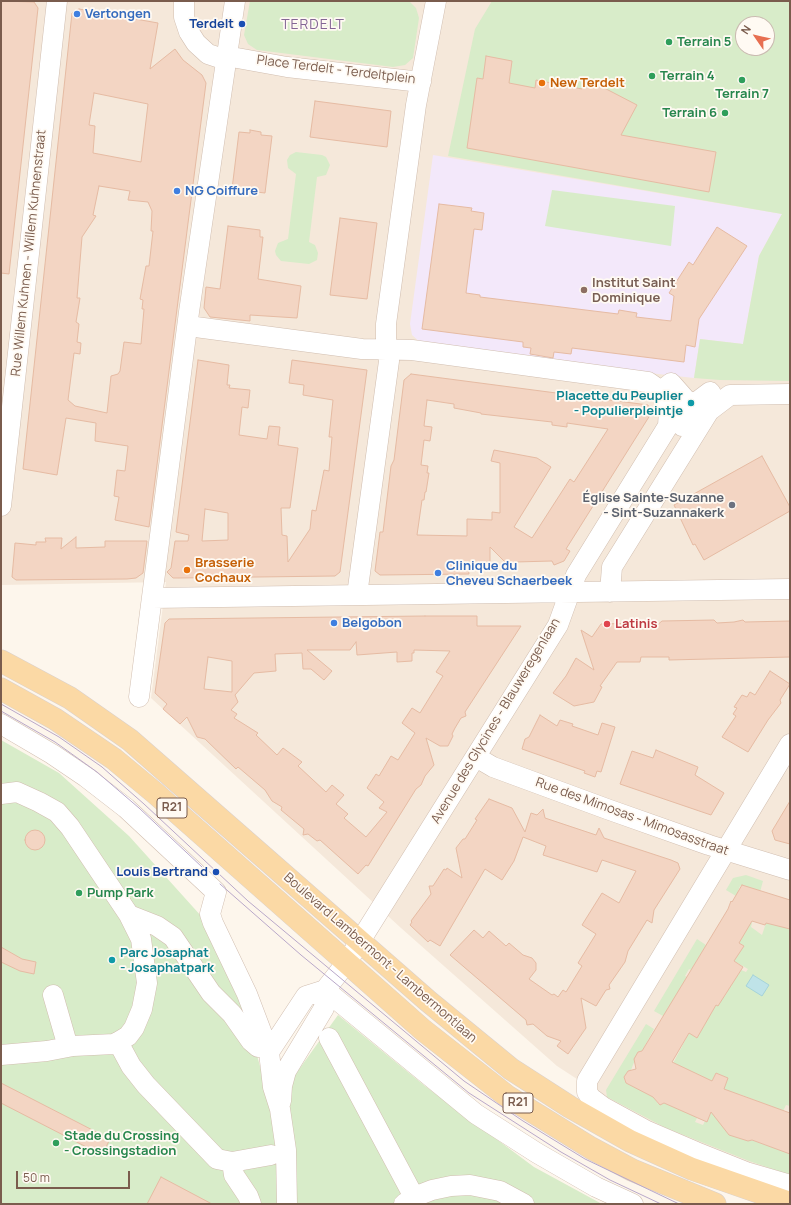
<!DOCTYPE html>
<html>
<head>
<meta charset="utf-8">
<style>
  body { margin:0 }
  #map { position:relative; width:791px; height:1205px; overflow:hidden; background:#fdf6ec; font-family:Manrope,sans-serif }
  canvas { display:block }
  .frame { position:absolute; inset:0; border:2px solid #7a5c4d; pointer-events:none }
  .north { position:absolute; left:735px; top:16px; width:40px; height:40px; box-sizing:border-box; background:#fffaf3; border:1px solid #cabbb1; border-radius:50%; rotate:304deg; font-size:11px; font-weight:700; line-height:16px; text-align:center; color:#7a5c4d }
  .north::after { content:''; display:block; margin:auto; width:14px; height:18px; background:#e76f51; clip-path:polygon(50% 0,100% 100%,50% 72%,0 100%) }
  .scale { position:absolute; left:16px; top:1171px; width:114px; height:18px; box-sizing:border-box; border:2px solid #7a5c4d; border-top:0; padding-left:5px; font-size:12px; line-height:14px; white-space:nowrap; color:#7a5c4d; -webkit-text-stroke:3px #fffaf3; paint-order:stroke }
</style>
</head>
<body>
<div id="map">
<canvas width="791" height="1205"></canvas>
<div class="frame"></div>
<div class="north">N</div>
<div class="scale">50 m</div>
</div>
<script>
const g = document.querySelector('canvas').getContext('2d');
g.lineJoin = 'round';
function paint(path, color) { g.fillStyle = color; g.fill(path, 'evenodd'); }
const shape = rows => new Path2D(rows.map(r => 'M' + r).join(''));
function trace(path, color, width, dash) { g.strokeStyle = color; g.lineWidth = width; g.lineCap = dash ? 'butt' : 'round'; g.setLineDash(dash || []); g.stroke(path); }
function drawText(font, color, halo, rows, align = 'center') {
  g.font = font + ' Manrope,sans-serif'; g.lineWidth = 3.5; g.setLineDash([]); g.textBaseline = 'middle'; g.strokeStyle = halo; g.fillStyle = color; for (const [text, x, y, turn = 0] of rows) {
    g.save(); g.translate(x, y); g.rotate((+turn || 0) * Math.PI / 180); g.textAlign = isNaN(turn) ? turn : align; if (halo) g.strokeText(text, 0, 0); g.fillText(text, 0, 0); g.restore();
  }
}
paint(shape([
  [1,1,790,1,790,1176,689,1142,606,1098,557,1066,401,928,151,698,166,582,1,585],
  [743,24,767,24,767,48,743,48]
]), '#f5e8da');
paint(shape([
  [433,155,782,214,759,256,743,344,700,339,694,378,578,365,421,343,412,335,410,324]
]), '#f3e8fa');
paint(shape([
  [250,1,409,1,416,8,419,18,413,58,405,65,393,67,257,50,248,44,244,35],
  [492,1,790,1,790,210,789,215,790,214,790,381,720,380,694,378,700,339,743,344,759,256,782,214,448,156,475,29],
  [743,24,767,24,767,48,743,48],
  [296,152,322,155,326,157,330,165,326,175,317,177,309,242,315,245,318,253,317,260,309,264,281,261,276,255,275,251,278,243,288,239,296,174,288,168,287,160,290,155],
  [552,190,675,206,671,246,545,226],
  [1,740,59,773,129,836,202,917,242,1003,262,1073,277,1100,338,1015,425,1086,534,1167,602,1204,1,1204],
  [746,875,763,881,760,892,753,888,752,890,745,888,744,885,740,886,736,896,726,890,733,878],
  [746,919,752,923,751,927,762,935,766,923,787,926,790,932,790,1106,786,1105,783,1111,739,1094,734,1110,751,1140,790,1153,790,1175,749,1161,666,1128,607,1097,606,1090,646,1024,654,1029,642,1051,638,1052,631,1070,628,1071,624,1077,625,1082,654,1097,658,1104,665,1103,691,1114,697,1118,695,1122,703,1125,705,1121,707,1122,721,1090,723,1090,728,1078,716,1073,711,1083,669,1071,689,1033,697,1038,705,1023,672,1003,663,1016,654,1011,697,939,706,945,691,970,689,969,685,976,687,977,682,986,725,996,728,990,731,976,736,978,741,970,746,972,748,969,734,961,744,946,739,943]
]), '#d8ecc9');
const water = shape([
  [753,975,769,985,762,996,746,986,753,975]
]);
paint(water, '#bfe3e8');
trace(water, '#a5d3da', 1);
const building = shape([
  [1,1,34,2,38,8,9,274,1,273,1,1],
  [79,9,158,23,150,69,175,49,183,60,202,75,206,83,149,527,115,520,119,497,114,496,117,470,125,471,128,446,95,441,96,423,66,418,57,475,23,469,72,13,79,9],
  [94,93,148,104,141,162,93,153,95,126,89,125,94,93],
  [99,186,130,191,128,200,148,202,152,211,151,231,153,231,149,266,146,266,140,299,143,300,142,309,144,309,141,344,124,342,120,371,118,374,111,376,107,413,75,406,68,400,74,353,80,354,81,343,77,342,79,324,76,322,80,298,77,298,82,237,96,216,93,215,99,186],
  [486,56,512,61,509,83,535,88,536,80,582,89,587,79,637,105,621,135,716,152,709,192,467,148,477,78,483,79,486,56],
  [315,101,391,111,387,147,310,137,315,101],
  [250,130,261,132,261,135,272,136,265,193,232,189,239,132,250,133,250,130],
  [439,204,472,208,471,211,484,213,482,230,474,229,466,293,480,295,480,297,618,314,619,310,637,313,636,317,671,321,674,296,669,293,689,262,693,265,717,227,747,246,699,319,695,347,686,345,684,362,572,348,571,354,554,352,553,358,530,354,531,348,523,347,523,342,422,329,439,204],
  [340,218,377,223,367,299,330,295,340,218],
  [228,226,260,230,260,237,263,237,258,279,301,286,297,318,250,315,250,321,210,317,204,308,206,287,220,289,228,226],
  [198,360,229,365,227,385,230,385,229,388,250,390,248,408,242,407,239,435,267,439,269,426,280,427,278,445,298,448,290,508,281,508,282,535,287,536,288,562,310,529,312,510,316,511,324,470,329,471,332,437,329,437,333,400,303,395,304,385,289,383,292,360,367,370,340,572,335,576,178,578,173,578,167,572,171,568,175,541,188,541,189,535,176,532,198,360],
  [205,509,228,513,228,540,202,541,205,509],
  [411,374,648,405,652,412,566,549,570,551,564,561,554,565,552,561,515,562,513,564,507,564,490,547,490,567,468,567,469,574,380,575,375,571,380,532,383,532,391,466,394,460,404,380,411,374],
  [427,400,454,404,454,408,481,413,481,414,552,422,552,425,567,427,567,423,608,429,574,482,570,479,532,538,514,527,551,467,537,458,494,450,491,461,500,463,500,513,492,512,492,520,467,519,467,536,417,535,422,500,424,500,425,492,426,492,429,473,427,473,428,466,421,465,424,440,430,441,432,427,424,426,427,400],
  [762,456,790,507,790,511,704,560,695,544,693,545,674,505,762,456],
  [76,537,76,548,105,547,105,541,147,541,143,573,136,578,127,579,16,580,12,577,15,543,36,545,36,542,46,542,45,538,62,538,61,549,76,537],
  [425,616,477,616,477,626,521,626,465,712,466,716,461,718,455,728,452,734,453,736,448,746,440,746,426,738,434,765,425,776,421,785,416,789,368,866,366,865,358,874,320,840,317,841,308,834,303,835,304,829,281,810,282,807,272,801,265,790,238,767,236,769,205,739,197,737,187,717,180,724,163,709,167,704,155,693,165,623,169,619,425,616],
  [356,642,357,655,397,652,397,662,412,661,412,653,414,653,414,650,450,651,436,672,443,676,441,679,420,713,412,708,402,723,415,733,398,760,391,756,379,776,376,774,367,788,384,802,379,808,387,812,366,837,344,818,348,814,336,804,344,795,332,785,326,792,298,766,302,762,283,748,277,755,256,735,258,733,234,718,237,714,231,710,238,702,235,695,254,673,276,671,275,654,302,653,303,669,311,669,324,680,332,671,307,650,350,650,356,642],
  [208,657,232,661,232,692,204,689,208,657],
  [649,620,656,626,662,621,714,620,717,623,734,622,743,620,745,622,790,621,790,657,669,660,669,657,641,657,640,662,617,662,600,686,602,687,594,702,574,706,553,693,566,676,576,658,594,670,581,630,592,637,601,624,646,623,649,620],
  [770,671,790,684,780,700,781,703,768,720,748,752,722,737,736,716,733,714,737,708,734,707,742,695,747,697,750,692,755,695,770,671],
  [540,715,557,726,560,720,573,724,572,726,598,735,602,723,615,727,601,772,597,771,595,777,584,773,585,771,522,749,525,739,529,737,540,715],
  [656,750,698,767,695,775,724,793,711,815,620,784,632,751,653,758,656,750],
  [489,799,512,808,525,832,531,813,537,815,543,809,545,818,596,835,599,828,604,838,671,860,678,863,680,869,654,910,652,923,647,920,628,951,625,962,609,985,610,989,606,990,596,1006,581,998,586,1028,568,1054,557,1046,561,1041,547,1036,533,1024,527,1025,526,1020,450,955,474,930,483,938,489,931,506,946,509,943,523,955,532,958,536,963,536,970,529,979,552,995,554,994,558,997,563,990,566,992,582,966,578,963,596,934,582,925,602,893,619,903,636,871,602,860,597,872,543,855,546,846,523,837,514,861,502,880,485,869,440,946,430,940,428,942,410,925,412,922,411,921,431,894,429,886,433,886,444,869,446,870,447,868,462,878,456,848,463,839,465,839,477,820,475,819,489,799],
  [790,801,790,844,775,840,772,831,790,801],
  '25 840a10 10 0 1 1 20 0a10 10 0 1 1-20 0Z',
  [742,885,790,900,790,929,766,923,765,925,752,921,739,943,744,946,734,961,743,967,718,1006,716,1005,697,1038,689,1033,672,1062,712,1081,716,1073,728,1078,724,1089,790,1113,790,1154,752,1140,748,1141,729,1135,711,1112,707,1122,664,1103,660,1105,653,1097,626,1083,624,1077,628,1071,636,1069,634,1059,638,1052,642,1051,728,909,731,901,732,902,742,885],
  [1,947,22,959,36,962,34,974,20,971,1,962,1,947],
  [1,1083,110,1139,102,1155,1,1103,1,1083],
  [161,1177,212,1204,147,1204,161,1177]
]);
paint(building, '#f3d5c3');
trace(building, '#e6bba3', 1);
const minor = shape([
  [184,1,184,17,189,32,196,43,208,54,226,60],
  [226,56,287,67,421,82],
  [188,326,362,349,412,350,648,382,661,391,669,409,668,426,576,575,558,625,347,962,325,990],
  [665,388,671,383,686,400,694,404],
  [682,426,694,404,710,392,713,397],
  [1,506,57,1],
  [610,592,612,567,709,411,730,395,790,394],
  [357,595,389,361,386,338,386,324,416,105,436,1],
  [152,598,790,589],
  [139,697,189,312,235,1],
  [1,724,52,754,86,777,126,808,216,892,210,914,213,923,247,994,269,1052,273,1087,280,1109,286,1150,287,1204],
  [790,744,587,1081,587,1092,591,1098,603,1107,647,1131,696,1152,746,1172,790,1185],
  [476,757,493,767,607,809,709,845,790,870],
  [1,794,17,792,39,802,57,812,70,827,129,915,141,939,147,983,142,1009,134,1028,128,1036,118,1042,114,1044,73,1046,47,1051,1,1055],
  [129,915,157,926,173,937,211,993,232,1014,251,1041,258,1047],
  [325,990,476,1114,537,1153,596,1187,633,1204],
  [53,995,68,1047],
  [329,1038,414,1197],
  [118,1042,131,1066,146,1085,217,1159,232,1162,271,1155],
  [269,1052,306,996,325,990],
  [281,1101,282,1086,286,1071,324,1008,325,990],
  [232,1162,234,1175,248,1196,251,1204],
  [404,1204,414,1197,432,1190,451,1186,470,1185,500,1191,524,1204]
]);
const major = shape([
  [1,661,70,698,130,740,428,1001,511,1069,570,1107,630,1141,692,1169,790,1203],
  [1,689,55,719,114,759,155,793,423,1030,507,1096,591,1148,632,1170,715,1204]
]);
trace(minor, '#d1beb0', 21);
trace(major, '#dad1cd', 23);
trace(minor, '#fff', 20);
trace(major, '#fbd9a5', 22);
trace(shape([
  [1,704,59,737,102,767,144,804,248,901,464,1081,523,1121,585,1159,679,1204],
  [1,711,55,742,97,772,139,808,202,867],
  [220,884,301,955,469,1093,561,1152,610,1180,661,1204]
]), '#b9a8c9', 1);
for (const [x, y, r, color] of [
  [77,14,4,"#3f7fe0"],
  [242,24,4,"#1a4fb4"],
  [669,42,4,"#2e9e5b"],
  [652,76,4,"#2e9e5b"],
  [742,80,4,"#2e9e5b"],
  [542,83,4,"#e8710a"],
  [725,113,4,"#2e9e5b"],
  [177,191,4,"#3f7fe0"],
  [584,290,4,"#8d6e63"],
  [691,403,4,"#0f9aa8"],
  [732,505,4,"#6b7280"],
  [187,570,4,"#e8710a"],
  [438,573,4,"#3f7fe0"],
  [334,623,4,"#3f7fe0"],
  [607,624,4,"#e0444e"],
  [216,872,4,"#1a4fb4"],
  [79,893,4,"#2e9e5b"],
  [112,960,4,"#0f9aa8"],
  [56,1143,4,"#2e9e5b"]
]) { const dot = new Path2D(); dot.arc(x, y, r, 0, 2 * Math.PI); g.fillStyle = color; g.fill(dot); trace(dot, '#fffaf3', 1.5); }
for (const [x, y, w] of [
  [172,808,30],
  [518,1103,30]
]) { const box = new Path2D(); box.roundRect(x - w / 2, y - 10, w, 20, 3); g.fillStyle = '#fffaf3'; g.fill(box); trace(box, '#7a5c4d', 1); }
drawText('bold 12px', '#7a5c4d', null, [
  ["R21",172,808],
  ["R21",518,1103]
]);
drawText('bold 13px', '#366cbe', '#fffaf3', [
  ["Vertongen",85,14],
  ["NG Coiffure",185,191],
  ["Clinique du",446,566],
  ["Cheveu Schaerbeek",446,581],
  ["Belgobon",342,623]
], 'left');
drawText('bold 13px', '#164399', '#fffaf3', [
  ["Terdelt",234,24],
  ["Louis Bertrand",208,872]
], 'right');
drawText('bold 13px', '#27864d', '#fffaf3', [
  ["Terrain 5",677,42],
  ["Terrain 4",660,76],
  ["Terrain 7",742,94,"center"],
  ["Terrain 6",717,113,"right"],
  ["Pump Park",87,893],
  ["Stade du Crossing",64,1136],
  ["- Crossingstadion",64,1151]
], 'left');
drawText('13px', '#7a5c4d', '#fffaf3', [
  ["Place Terdelt - Terdeltplein",336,70,7],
  ["Rue Willem Kuhnen - Willem Kuhnenstraat",29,253,-84],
  ["Avenue des Glycines - Blauweregenlaan",496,721,-59],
  ["Rue des Mimosas - Mimosasstraat",632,817,20],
  ["Boulevard Lambermont - Lambermontlaan",380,958,41]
]);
drawText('bold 13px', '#c56008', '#fffaf3', [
  ["New Terdelt",550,83],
  ["Brasserie",195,563],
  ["Cochaux",195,578]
], 'left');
drawText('bold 13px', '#785e54', '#fffaf3', [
  ["Institut Saint",592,283],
  ["Dominique",592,298]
], 'left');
drawText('bold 13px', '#0d838f', '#fffaf3', [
  ["Placette du Peuplier",683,396],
  ["- Populierpleintje",683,411],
  ["Parc Josaphat",120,953,"left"],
  ["- Josaphatpark",120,968,"left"]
], 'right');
drawText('bold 13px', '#5b616d', '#fffaf3', [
  ["Église Sainte-Suzanne",724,498],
  ["- Sint-Suzannakerk",724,513]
], 'right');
drawText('bold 13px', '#be3a42', '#fffaf3', [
  ["Latinis",615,624]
], 'left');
g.letterSpacing = '1px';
drawText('14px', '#846695', '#fffaf3', [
  ["TERDELT",313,25]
]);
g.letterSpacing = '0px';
</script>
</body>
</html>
